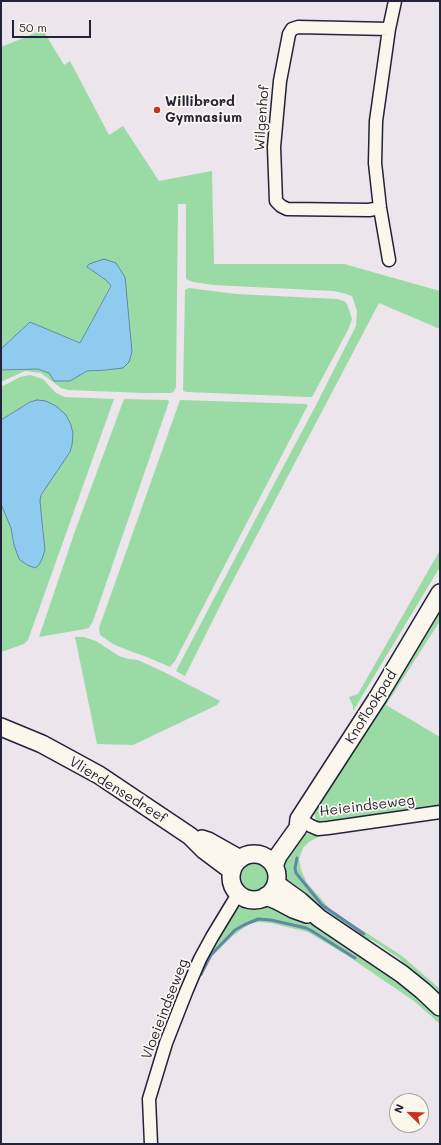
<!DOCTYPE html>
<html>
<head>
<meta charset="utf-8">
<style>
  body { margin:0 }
  #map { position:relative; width:441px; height:1145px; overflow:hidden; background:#ece5ec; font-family:Mali,sans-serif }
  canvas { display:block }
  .frame { position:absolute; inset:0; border:2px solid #22223b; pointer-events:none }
  .north { position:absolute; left:389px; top:1093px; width:40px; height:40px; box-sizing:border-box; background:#fbf7ec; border:1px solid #a4a2a5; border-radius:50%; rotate:293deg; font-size:11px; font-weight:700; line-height:16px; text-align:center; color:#22223b }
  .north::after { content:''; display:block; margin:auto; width:14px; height:18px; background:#c8321e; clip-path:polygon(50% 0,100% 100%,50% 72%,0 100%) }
  .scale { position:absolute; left:12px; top:20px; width:79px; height:18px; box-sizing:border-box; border:2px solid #22223b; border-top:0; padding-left:5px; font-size:12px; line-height:14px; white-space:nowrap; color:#22223b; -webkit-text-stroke:3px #fbf7ec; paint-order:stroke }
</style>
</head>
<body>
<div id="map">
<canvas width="441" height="1145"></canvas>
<div class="frame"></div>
<div class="north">N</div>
<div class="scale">50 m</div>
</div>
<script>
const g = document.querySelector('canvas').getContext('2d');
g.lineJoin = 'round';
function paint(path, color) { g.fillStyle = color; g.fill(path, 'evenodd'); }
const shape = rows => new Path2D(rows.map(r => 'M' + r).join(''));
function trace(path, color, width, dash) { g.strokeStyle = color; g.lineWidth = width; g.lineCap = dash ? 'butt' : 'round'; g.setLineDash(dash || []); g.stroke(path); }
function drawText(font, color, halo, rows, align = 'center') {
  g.font = font + ' Mali,sans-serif'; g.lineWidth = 3.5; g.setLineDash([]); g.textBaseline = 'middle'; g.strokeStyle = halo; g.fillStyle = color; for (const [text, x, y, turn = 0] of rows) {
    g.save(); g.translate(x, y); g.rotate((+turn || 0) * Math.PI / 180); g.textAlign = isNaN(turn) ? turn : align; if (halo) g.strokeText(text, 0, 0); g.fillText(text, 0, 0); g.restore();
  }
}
paint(shape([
  [43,30,64,65,70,61,109,135,123,126,159,181,212,171,214,264,344,264,440,291,440,329,379,303,228,590,185,676,176,671,264,503,315,407,356,326,357,311,352,296,343,293,333,291,213,285,193,282,186,279,186,204,178,204,176,387,174,391,172,393,143,393,68,390,61,388,41,373,25,371,1,382,1,370,38,369,70,381,87,371,106,370,123,368,125,277,87,267,106,280,111,285,80,343,30,322,1,349,1,47],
  [189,288,236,294,337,299,344,301,347,304,352,319,349,328,312,397,309,397,187,392,183,391,185,290],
  [30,375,43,379,56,393,65,397,114,399,28,640,24,644,1,652,1,504,11,528,14,545,44,536,41,512,40,501,41,495,70,452,30,402,1,420,1,387,20,377],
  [124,399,168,400,169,402,93,621,89,628,85,629,39,637,75,531],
  [180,400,305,404,308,405,175,661,170,667,147,657,127,650,113,644,100,635,99,628],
  [440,550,440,567,353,711,353,706,349,697,358,694],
  [440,604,440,621,386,705,440,737,440,808,319,824,315,817,314,812,315,809],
  [75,637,84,637,96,641,119,656,129,659,138,660,166,673,220,701,217,705,133,745,97,744],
  [304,833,312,835,321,835,309,842,303,848,299,859,301,870,307,883,331,910,402,956,440,989,440,998,409,973,400,959,372,940,358,938,282,878,280,864],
  '237 877a16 16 0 1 1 32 0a16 16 0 1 1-32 0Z',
  [263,904,303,920,322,929,359,952,440,1014,440,1024,414,1001,348,956,308,932,271,923,258,922,249,924,234,935,222,946,210,958,202,976,196,974,223,929,230,921,228,919,234,911,239,907]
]), '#9adba5');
const water = shape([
  [104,259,116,263,125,277,132,352,129,362,123,368,106,370,87,371,70,381,54,381,49,373,38,369,1,370,1,349,30,322,80,343,111,286,106,280,87,267,89,264,104,259],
  [37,400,46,401,56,406,66,415,71,425,73,434,72,445,70,452,41,495,40,501,41,512,45,550,42,559,39,565,35,568,27,565,19,559,14,545,11,528,1,504,1,420,30,402,37,400]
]);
paint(water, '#8fcbef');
trace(water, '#6387a7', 1);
trace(shape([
  [297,858,295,868,296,873,322,905,364,934],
  [201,974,211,955,235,930,244,925,258,919,271,920,306,928,312,931,355,958]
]), '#6387a7', 3);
const minor = shape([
  [380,208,369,210,287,209,281,206,276,201,274,147,280,81,289,34,292,29,298,27,389,29],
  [389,260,380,208,375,163,376,121,389,29,395,1],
  [299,819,311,826,318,829,328,828,440,812],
  [151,1144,149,1099,166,1043,186,992,200,959,212,937,238,894]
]);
const secondary = shape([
  [1,727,42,744,99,775,190,836,204,850,232,871],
  [202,839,208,841,240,859],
  '231 877a23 23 0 1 1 46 0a23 23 0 1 1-46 0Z',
  [274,866,278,856,298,828,299,819,378,697,440,593],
  [276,883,282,888,300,901,319,918,402,974,423,991,440,1007],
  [266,896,276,900,293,909,307,914]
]);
trace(minor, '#22223b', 15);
trace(secondary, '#22223b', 20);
trace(minor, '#fbf7ec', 12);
trace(secondary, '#fbf7ec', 17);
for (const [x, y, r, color] of [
  [157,110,4,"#c8321e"]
]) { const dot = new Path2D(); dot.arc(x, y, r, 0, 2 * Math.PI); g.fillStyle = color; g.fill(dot); trace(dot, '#fbf7ec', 1.5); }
drawText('bold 14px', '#22223b', '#fbf7ec', [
  ["Willibrord",165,102],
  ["Gymnasium",165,118]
], 'left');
drawText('14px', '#22223b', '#fbf7ec', [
  ["Wilgenhof",262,118,-86],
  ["Knoflookpad",371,707,-58],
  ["Vlierdensedreef",118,790,32],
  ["Heieindseweg",367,806,-7],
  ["Vloeieindseweg",165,1009,-69]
]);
</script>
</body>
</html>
